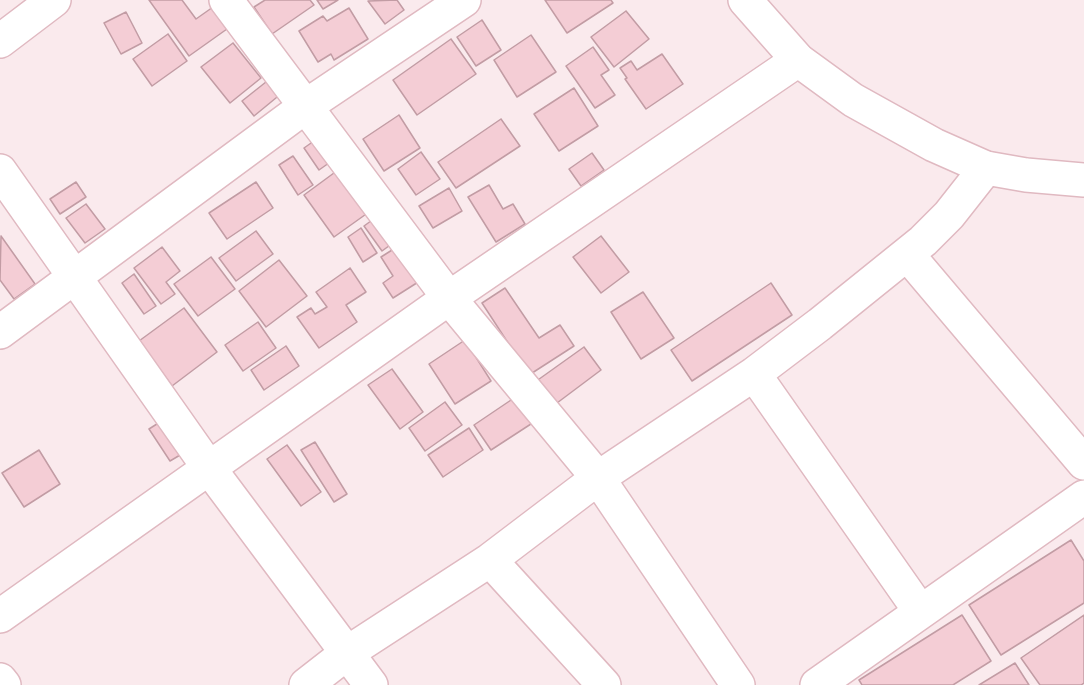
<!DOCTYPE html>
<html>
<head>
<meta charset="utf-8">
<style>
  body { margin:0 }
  canvas { display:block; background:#faeaed }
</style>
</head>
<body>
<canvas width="1084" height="685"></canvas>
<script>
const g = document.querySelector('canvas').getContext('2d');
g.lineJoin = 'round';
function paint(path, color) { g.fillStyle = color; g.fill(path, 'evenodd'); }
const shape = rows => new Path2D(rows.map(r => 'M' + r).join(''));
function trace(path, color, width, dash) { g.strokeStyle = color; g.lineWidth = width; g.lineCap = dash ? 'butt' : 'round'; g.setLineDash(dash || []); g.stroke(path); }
const building = shape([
  [149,0,182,0,196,19,213,7,227,29,189,56,149,0],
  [265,0,310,0,314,5,272,34,254,7,265,0],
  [317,0,338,0,323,9,317,0],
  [397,0,404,10,385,24,368,1,397,0],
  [545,0,611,0,613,3,567,33,545,0],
  [349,8,368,39,334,60,331,54,318,62,299,31,323,16,327,21,349,8],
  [626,11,649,39,614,67,591,37,626,11],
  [126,12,142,43,121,54,104,23,126,12],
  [482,20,501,50,476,66,457,37,482,20],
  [168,34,187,61,152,86,133,59,168,34],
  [531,35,556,72,517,97,494,60,531,35],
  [451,39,476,74,417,115,393,80,451,39],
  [233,43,261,78,230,103,201,67,233,43],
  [593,47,609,70,601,75,615,95,595,108,566,66,593,47],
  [662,54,683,84,646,109,625,79,627,78,620,68,631,61,637,70,662,54],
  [271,78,282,93,254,116,242,101,271,78],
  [574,88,598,126,559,151,534,114,574,88],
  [399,115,420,148,384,171,363,139,399,115],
  [501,119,520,146,456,188,438,162,501,119],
  [321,136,336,158,319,170,304,148,321,136],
  [421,152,440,179,416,195,398,169,421,152],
  [592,153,604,170,581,186,569,169,592,153],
  [293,156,313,185,298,195,279,165,293,156],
  [338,170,369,212,334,237,304,195,338,170],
  [76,182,86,197,60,214,50,199,76,182],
  [256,182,273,208,227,239,209,213,256,182],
  [489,185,503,209,513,204,525,224,496,242,468,197,489,185],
  [449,188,462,211,433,228,419,206,449,188],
  [86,204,105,229,85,243,66,218,86,204],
  [375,218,393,243,382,251,364,226,375,218],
  [361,228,377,253,363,262,348,237,361,228],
  [256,231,273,254,236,281,219,258,256,231],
  [1,236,35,284,14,299,0,280,1,236],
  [601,236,629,272,601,293,573,257,601,236],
  [400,245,423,279,393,298,383,283,393,276,381,257,400,245],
  [162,247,180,271,166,282,175,294,161,304,134,268,162,247],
  [211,257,235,289,198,316,174,284,211,257],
  [279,260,307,296,266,327,239,291,279,260],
  [350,268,366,292,346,305,357,322,319,348,297,317,311,308,315,314,327,307,316,292,350,268],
  [134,274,156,306,144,314,122,283,134,274],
  [771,283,792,315,692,381,671,350,771,283],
  [505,288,539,338,560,325,574,346,529,375,482,303,505,288],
  [643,292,674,338,641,359,611,312,643,292],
  [184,308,217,352,172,386,139,341,184,308],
  [258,322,276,348,243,371,225,345,258,322],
  [465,340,491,381,455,404,429,364,465,340],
  [286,346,299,366,264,390,251,370,286,346],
  [584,347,601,370,553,406,535,382,584,347],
  [392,369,423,412,400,429,368,385,392,369],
  [517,396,534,422,491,450,474,425,517,396],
  [445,402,462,425,425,451,409,428,445,402],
  [171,415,192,448,170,461,149,429,171,415],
  [469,428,483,450,443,477,428,455,469,428],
  [315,442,347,494,334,502,301,450,315,442],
  [287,445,321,492,301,506,267,459,287,445],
  [39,450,60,484,24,507,2,473,39,450],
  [1071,540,1084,561,1084,603,1001,655,969,605,1071,540],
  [962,615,991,661,953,685,862,685,859,680,962,615],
  [1084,615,1084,683,1081,685,1040,685,1021,658,1084,615],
  [1015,663,1029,685,979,685,1015,663]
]);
paint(building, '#f4cdd5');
trace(building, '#c29ca4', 1.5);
const minor = shape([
  [226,0,449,298,598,478,738,685],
  [0,171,209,468,371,685],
  [907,254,1084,463],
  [0,332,306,106,464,0],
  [754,374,920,611],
  [490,560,604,685],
  [0,616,449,298,798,60],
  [0,680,4,685],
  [306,685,347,653,490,560,598,478,754,374,820,324,923,241,949,215,986,168],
  [817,685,1084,497]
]);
const tertiary = shape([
  [745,0,798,60,853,100,934,145,986,168,1026,175,1084,180],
  [0,41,54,0]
]);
trace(minor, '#e0b9c1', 36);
trace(tertiary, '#e0b9c1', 36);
trace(minor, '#fff', 33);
trace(tertiary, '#fff', 33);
</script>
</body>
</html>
